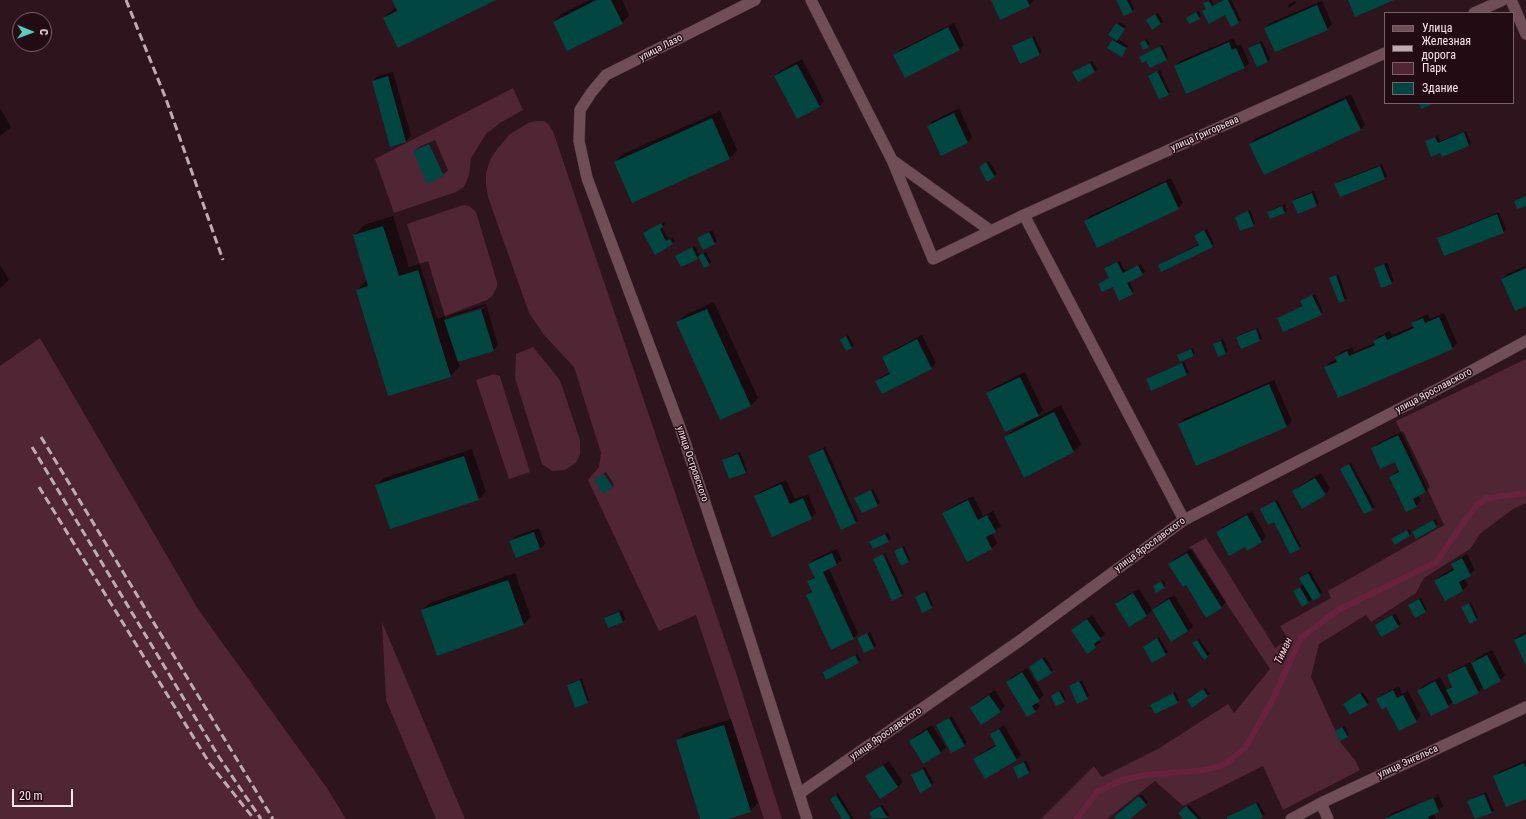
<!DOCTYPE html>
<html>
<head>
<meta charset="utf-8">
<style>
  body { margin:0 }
  #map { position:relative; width:1526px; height:819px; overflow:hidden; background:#2d141d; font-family:"Roboto Condensed",sans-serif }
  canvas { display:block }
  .legend { position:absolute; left:1384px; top:12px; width:130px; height:92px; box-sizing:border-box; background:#230b14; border:1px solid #79636a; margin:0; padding:5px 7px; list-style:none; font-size:12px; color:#f9e6eb }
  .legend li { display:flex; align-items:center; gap:8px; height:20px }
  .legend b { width:20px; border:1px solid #79636a }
  .north { position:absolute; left:12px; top:12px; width:40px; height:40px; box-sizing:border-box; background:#230b14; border:1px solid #79636a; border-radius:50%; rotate:91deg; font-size:11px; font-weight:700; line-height:16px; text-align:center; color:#f9e6eb }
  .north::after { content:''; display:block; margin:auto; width:14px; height:18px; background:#56cec3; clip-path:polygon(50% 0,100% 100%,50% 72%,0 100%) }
  .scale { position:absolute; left:12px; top:789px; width:61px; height:18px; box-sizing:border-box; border:2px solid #f9e6eb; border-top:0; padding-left:5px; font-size:12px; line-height:14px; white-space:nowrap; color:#f9e6eb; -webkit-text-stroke:3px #230b14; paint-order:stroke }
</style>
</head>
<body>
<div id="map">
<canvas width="1526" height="819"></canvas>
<ul class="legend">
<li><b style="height:5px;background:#6f4e58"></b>Улица</li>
<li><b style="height:5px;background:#bfabb1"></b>Железная дорога</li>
<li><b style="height:11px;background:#502534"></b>Парк</li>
<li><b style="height:11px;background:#024641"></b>Здание</li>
</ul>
<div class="north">С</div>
<div class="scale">20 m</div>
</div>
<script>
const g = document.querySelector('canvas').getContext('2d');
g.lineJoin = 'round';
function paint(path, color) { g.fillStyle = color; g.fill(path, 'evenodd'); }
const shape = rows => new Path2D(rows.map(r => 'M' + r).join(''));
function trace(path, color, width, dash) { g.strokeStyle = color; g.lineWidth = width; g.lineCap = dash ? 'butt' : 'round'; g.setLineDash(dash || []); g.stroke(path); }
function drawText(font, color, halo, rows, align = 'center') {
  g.font = font + ' "Roboto Condensed",sans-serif'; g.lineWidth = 3; g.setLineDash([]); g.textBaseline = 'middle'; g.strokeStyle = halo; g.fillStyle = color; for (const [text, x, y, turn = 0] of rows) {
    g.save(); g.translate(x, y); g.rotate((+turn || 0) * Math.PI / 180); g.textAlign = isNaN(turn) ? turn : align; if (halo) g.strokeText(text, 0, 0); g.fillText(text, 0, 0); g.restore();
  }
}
paint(shape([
  [513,88,523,110,500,123,486,134,471,158,469,175,464,187,456,192,394,213,375,159],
  [536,121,544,121,549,125,553,131,736,673,782,819,764,819,696,615,659,631,588,480,599,467,601,453,574,367,544,335,529,313,488,197,486,185,486,173,490,160,498,148,510,134,528,123],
  [463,205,469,206,476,212,497,282,497,287,492,296,487,300,437,319,407,224],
  [40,338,198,609,327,788,346,819,0,819,0,366],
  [533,347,560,380,580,440,580,454,576,463,565,470,552,471,542,464,515,378,516,354],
  [1526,359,1526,503,1513,509,1481,533,1470,549,1424,578,1416,593,1371,622,1366,615,1319,644,1311,677,1341,743,1355,760,1360,770,1283,810,1263,766,1183,806,1155,781,1107,819,1041,819,1094,766,1102,777,1158,749,1228,704,1234,713,1270,669,1189,547,1206,538,1275,648,1288,639,1280,626,1331,598,1328,591,1444,525,1396,421],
  [494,374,500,376,501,380,530,472,509,479,476,380],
  [382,622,465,819,436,819,386,700]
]), '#502534');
paint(shape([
  [393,0,494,0,384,18,396,7],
  [590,0,622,0,629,15,622,23,554,22,561,14],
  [992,0,1034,0,1029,5],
  [1117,0,1130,0,1134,9,1132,11],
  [1210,0,1212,0,1214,5,1223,0,1231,0,1241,20,1231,26,1225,14,1207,9,1204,4],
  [1295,1,1296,3,1289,8,1288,5],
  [1322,1,1332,24,1327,29,1265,28,1270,23],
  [1199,11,1201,16,1199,18,1187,18],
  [1158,13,1163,21,1161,24,1150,18],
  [1119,22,1126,26,1118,39,1128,46,1124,53,1109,48,1114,39,1109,35],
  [954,23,964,45,959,50,895,55,900,50],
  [1034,36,1042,52,1039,55,1013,46],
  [1234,38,1237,46,1241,44,1249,63,1244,68,1176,66,1180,61],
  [1147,39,1150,44,1148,46,1141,43],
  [1262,41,1270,59,1268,62,1249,48],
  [1162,45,1168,57,1166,59,1147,60,1140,57],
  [802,59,824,101,819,106,775,76,780,71],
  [1092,61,1097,69,1095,72,1074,72],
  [1160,70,1170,92,1168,94,1149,76],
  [393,72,411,136,406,141,391,146,373,81,378,76],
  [1351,94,1365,125,1360,130,1250,144,1255,139],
  [0,108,11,127,0,136],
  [959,108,972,137,968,142,928,126,933,121],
  [720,111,737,150,730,158,633,201,616,162,623,154],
  [1466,131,1471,143,1469,146,1441,152,1426,141,1438,135,1440,141],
  [435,140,448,170,443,175,414,151,419,147],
  [989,161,997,174,994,176,980,167],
  [1382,164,1387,176,1384,179,1336,184,1338,182],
  [1171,178,1183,203,1178,208,1085,221,1090,216],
  [1314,191,1319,203,1317,206,1293,201,1295,199],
  [1285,204,1287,210,1285,212,1271,218,1269,212,1271,210],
  [1250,210,1255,223,1253,225,1236,217],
  [1499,212,1506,229,1503,232,1438,238,1441,236],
  [393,216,409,267,428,261,446,320,450,315,486,304,498,345,494,350,458,361,460,366,450,376,357,290,367,280,354,235,364,225],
  [486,306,486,308,450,319,450,317],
  [664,222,665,224,662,227,669,240,673,237,675,241,656,253,647,231],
  [1207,229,1214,244,1212,246,1159,265,1199,244,1195,236],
  [712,230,717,241,704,248,698,238],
  [695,246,699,255,706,252,711,262,709,264,699,257,698,258,679,254],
  [1120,261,1125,271,1141,264,1145,272,1129,281,1134,291,1132,293,1113,285,1099,284,1110,278,1107,266],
  [1387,262,1394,281,1391,283,1375,268],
  [0,265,9,280,0,288],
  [1526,266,1526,305,1502,279,1507,274],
  [1338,274,1347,298,1340,302,1331,278],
  [1315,294,1323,312,1321,314,1278,319,1304,306,1302,301],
  [714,302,758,398,751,406,678,323,685,315],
  [1444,313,1457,343,1452,348,1325,367,1330,362,1337,359,1336,357,1341,352,1352,347,1354,352,1375,343,1374,341,1379,336,1390,331,1392,335,1414,326,1413,323,1418,319,1428,314,1430,319],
  [1258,328,1262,338,1260,340,1241,347,1237,338,1239,335],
  [848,335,854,345,846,350,841,340],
  [922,335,936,363,931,368,876,382,881,377,890,372,883,358,888,353],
  [1223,339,1228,351,1225,353,1214,344],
  [1193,348,1195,353,1193,355,1178,355],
  [1184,362,1189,372,1186,374,1147,379],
  [1025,372,1043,410,1036,418,1061,405,1081,444,1074,451,1005,438,1013,430,1025,424,988,393,993,388],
  [1274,380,1292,421,1287,426,1179,424,1184,419],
  [1403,431,1430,487,1425,492,1418,495,1421,501,1416,506,1390,477,1399,470,1395,461,1372,448,1377,444],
  [825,447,858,520,841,528,809,456],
  [472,449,486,492,478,499,377,485,384,478],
  [740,452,747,470,745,472,723,460],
  [1351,463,1375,507,1365,513,1341,469],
  [606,472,614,485,612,487,596,480],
  [1321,473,1330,489,1325,494,1293,492,1298,487],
  [786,480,795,499,808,494,816,513,811,518,755,497,760,492],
  [873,489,880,503,877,505,856,498],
  [973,496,983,516,993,511,1001,526,992,533,997,543,992,548,967,560,943,513,948,509],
  [1277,500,1301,546,1299,548,1274,521,1261,509],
  [1252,511,1266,537,1261,542,1245,546,1218,532,1223,527],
  [1435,519,1438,524,1436,526,1413,532],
  [539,528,545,544,540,549,511,541,516,536],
  [1409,529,1411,533,1409,536,1393,539],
  [888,532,891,539,888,541,870,542],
  [904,546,910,559,908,562,895,551],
  [1192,548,1226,602,1221,607,1170,564,1175,559],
  [837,549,842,560,837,564,829,568,858,634,853,639,807,595,812,590,808,581,815,576,809,564,814,559],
  [885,553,904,593,902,595,874,559],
  [1467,554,1475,570,1464,578,1468,585,1463,590,1445,600,1435,581,1440,576,1454,568,1452,565,1457,560],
  [1310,571,1323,593,1302,605,1294,591,1304,584,1300,578],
  [515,573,531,617,523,625,422,610,430,603],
  [1163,580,1166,585,1164,587,1154,586],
  [1139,589,1152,610,1147,615,1130,626,1116,604,1121,599],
  [927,591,933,605,931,607,916,597],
  [1174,595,1193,626,1188,631,1153,610,1158,605],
  [1421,598,1427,609,1425,611,1411,603],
  [1471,602,1478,617,1476,619,1463,607],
  [622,610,625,619,623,622,605,618,607,616],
  [1395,613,1401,624,1382,636,1376,625],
  [1092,615,1105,634,1099,639,1101,642,1087,653,1072,630],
  [870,632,876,645,874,647,858,638],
  [1526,632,1526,664,1515,640,1520,635],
  [1159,637,1168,652,1153,662,1144,647],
  [1199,639,1210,654,1204,659,1196,641],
  [1492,650,1505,675,1500,680,1484,686,1478,692,1453,701,1448,706,1418,691,1423,686,1440,677,1447,690,1453,685,1448,676,1453,671,1470,662,1471,664,1477,658],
  [857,654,861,660,858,662,824,672],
  [1045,657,1053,670,1051,672,1030,667],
  [1027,668,1044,695,1037,702,1040,706,1035,711,1007,682,1012,677],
  [582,679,589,700,587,703,568,685,570,683],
  [1082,680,1089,696,1087,698,1070,686],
  [1399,686,1402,694,1408,691,1421,716,1416,721,1378,700,1382,695],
  [1205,688,1210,694,1207,696,1190,698],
  [995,690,1005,706,1000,711,971,708,976,703],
  [1061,690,1066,699,1064,701,1052,696],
  [1175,692,1179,700,1177,702,1154,703],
  [1363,692,1369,702,1367,704,1347,702],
  [952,716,967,743,952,752,937,726],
  [731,719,758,803,750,811,724,819,701,819,677,741,685,733],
  [932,725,946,747,941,752,923,763,910,741,915,736],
  [1004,725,1021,755,1016,760,975,759,980,754,997,744,991,734],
  [1345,726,1349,734,1347,737,1338,729],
  [1026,760,1031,770,1018,777,1014,768],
  [1526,760,1526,798,1494,777,1499,772],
  [889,761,903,782,898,787,866,777,871,772],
  [925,767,934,783,921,792,912,776],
  [1486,792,1494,810,1491,813,1468,801,1471,799],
  [838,793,854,819,843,819,831,799],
  [1141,794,1148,802,1129,819,1118,819,1116,817],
  [1438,794,1443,806,1439,810,1434,798,1438,797,1437,795,1433,796],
  [1431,797,1390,816,1390,818,1439,810,1434,813,1436,819,1386,819,1390,814],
  [1258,802,1265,814,1262,816,1257,819,1229,819,1228,818,1230,815],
  [883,805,889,815,884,819,870,819,873,817,873,811],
  [1189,805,1202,819,1185,819,1179,813]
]), '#0007');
trace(shape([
  [1077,819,1097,792,1122,780,1145,775,1205,770,1225,764,1245,748,1271,703,1301,638,1338,610,1436,562,1467,518,1477,505,1487,498,1526,493]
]), '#67233d', 6);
paint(shape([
  [392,0,496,0,398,48,383,18,397,11],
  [596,0,611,0,623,24,567,51,553,22],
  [991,0,1027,0,1030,6,1000,20],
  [1116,0,1127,0,1133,12,1124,16],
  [1224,0,1228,0,1239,23,1231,27,1225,15,1209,24,1202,11,1206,9,1203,3,1209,1,1212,6],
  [1348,0,1394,0,1355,17],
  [1317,5,1328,30,1275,52,1264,28],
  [1196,12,1200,19,1189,24,1186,18],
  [1155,14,1161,24,1152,30,1146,20],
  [1116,23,1125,29,1117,41,1108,35],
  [948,27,960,50,905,78,893,55],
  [1032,37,1040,55,1020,64,1012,46],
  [1112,40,1127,48,1122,57,1107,48],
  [1145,40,1149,47,1143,50,1140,43],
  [1229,42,1232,50,1236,48,1245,68,1186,94,1174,66],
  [1260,43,1268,62,1257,67,1248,48],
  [1160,46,1167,60,1150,68,1146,61,1142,63,1139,57],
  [1090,63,1095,72,1078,82,1072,72],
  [797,64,820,107,797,119,774,76],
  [1157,71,1169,95,1159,99,1148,76],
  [388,76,406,142,390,147,372,81],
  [1346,99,1361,130,1264,175,1249,144],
  [1419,103,1435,103,1421,109],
  [954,113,968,143,941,156,927,126],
  [712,118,730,159,632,203,614,162],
  [1464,132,1469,146,1442,157,1440,153,1431,157,1425,141,1435,137,1438,143],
  [429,144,444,176,427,184,413,151],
  [986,162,995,177,987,182,979,167],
  [1380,166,1385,179,1340,197,1334,184],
  [1166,182,1179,209,1097,248,1084,221],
  [1312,193,1317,206,1298,214,1292,201],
  [1526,196,1526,206,1517,209,1514,201],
  [1282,206,1285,213,1270,219,1267,212],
  [1248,211,1254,226,1240,231,1235,217],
  [1497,214,1504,233,1444,256,1437,238],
  [661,223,663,227,660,229,666,241,670,239,673,244,655,255,643,233],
  [383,226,399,276,418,270,451,377,388,396,356,290,368,286,353,235],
  [1204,230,1213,247,1161,272,1158,265,1199,245,1194,236],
  [709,232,715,244,703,250,697,238],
  [692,247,698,259,681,267,675,256],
  [703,253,710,265,704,268,698,256],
  [1117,262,1123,273,1138,265,1143,275,1127,283,1133,294,1119,301,1113,287,1102,292,1098,284,1109,278,1104,268],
  [1384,264,1392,284,1381,288,1374,268],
  [1526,268,1526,306,1515,311,1501,279],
  [1336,275,1345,301,1339,303,1329,278],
  [1312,295,1322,315,1283,332,1277,318,1303,306,1300,301],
  [481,309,494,351,458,362,444,320],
  [707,309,751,406,720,420,676,322],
  [1439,317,1453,349,1338,398,1324,367,1337,362,1335,357,1347,351,1349,356,1375,345,1373,341,1385,335,1387,340,1414,328,1411,323,1423,318,1425,323],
  [1256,329,1260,341,1241,349,1236,337],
  [846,336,852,348,846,351,840,340],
  [917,339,932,369,882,394,875,381,890,374,882,357],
  [1221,341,1226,354,1218,357,1213,344],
  [1191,349,1194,356,1180,362,1177,355],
  [1182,363,1187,375,1151,391,1146,379],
  [1020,377,1039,416,1005,432,986,393],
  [1269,384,1287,427,1196,466,1178,424],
  [1054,412,1074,452,1024,478,1004,437],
  [1398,435,1426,492,1413,499,1417,507,1406,512,1389,477,1399,472,1395,462,1380,469,1371,448],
  [823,449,856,523,841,530,808,456],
  [738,454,746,473,729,479,722,460],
  [464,456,479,500,390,529,375,485],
  [1349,464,1373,510,1364,514,1340,469],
  [604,474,613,487,603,494,594,480],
  [1315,478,1326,495,1302,509,1292,491],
  [781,484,790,504,803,498,812,519,772,537,754,496],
  [871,490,878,506,862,513,854,498],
  [968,500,978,520,987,515,996,532,986,537,992,549,967,562,942,513],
  [1275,501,1300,549,1290,554,1274,522,1268,525,1260,509],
  [1247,515,1262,542,1247,551,1245,547,1229,556,1216,532],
  [1433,520,1437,527,1416,539,1412,532],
  [1407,530,1410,536,1395,545,1391,539],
  [534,532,540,549,516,558,509,541],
  [885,534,889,542,873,549,869,542],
  [902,547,909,562,901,566,894,551],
  [832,553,837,565,823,572,854,639,831,650,806,595,812,592,807,581,815,578,808,564],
  [1187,553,1222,608,1206,618,1186,585,1183,587,1168,564],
  [883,554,902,596,892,601,873,559],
  [1462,558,1471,576,1459,582,1463,591,1445,601,1434,581,1454,570,1451,564],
  [1308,573,1321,596,1313,601,1299,578],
  [508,580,524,625,437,656,421,610],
  [1161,581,1165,588,1156,593,1153,586],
  [1300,587,1309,603,1302,607,1293,591],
  [925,592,932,608,922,613,915,597],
  [1133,593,1147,616,1129,627,1115,604],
  [1169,599,1188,631,1171,642,1152,610],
  [1419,599,1426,612,1415,618,1408,605],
  [1469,603,1477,620,1470,624,1461,607],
  [619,612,623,622,608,628,604,618],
  [1392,615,1399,627,1381,637,1375,625],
  [1087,619,1101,639,1094,644,1096,648,1087,654,1071,630],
  [867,633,874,648,864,653,857,638],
  [1526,634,1526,666,1514,640],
  [1157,638,1166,655,1152,663,1143,647],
  [1197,640,1208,657,1204,660,1192,643],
  [855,655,859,663,826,680,823,672],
  [1487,655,1501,681,1484,690,1471,663],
  [1042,658,1052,673,1038,682,1029,667],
  [1465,666,1479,693,1454,705,1446,690,1452,687,1447,675],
  [1022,672,1040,701,1032,706,1036,712,1027,717,1006,682],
  [580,680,588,703,575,708,567,685],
  [1079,681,1088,699,1077,704,1069,686],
  [1435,681,1449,707,1431,716,1417,691],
  [1203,689,1208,696,1192,708,1187,700],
  [1393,690,1397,698,1403,695,1417,722,1399,731,1386,707,1382,710,1376,699],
  [1059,691,1065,702,1056,706,1051,696],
  [1173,693,1178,703,1155,714,1150,705],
  [1360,693,1368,705,1350,715,1343,704],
  [989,695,1001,712,981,725,970,708],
  [949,718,965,746,951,753,936,725],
  [724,725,751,812,728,819,700,819,676,740],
  [1342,727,1348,737,1340,741,1335,731],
  [999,729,1017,760,985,779,973,759,996,746,990,734],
  [927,730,941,753,923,764,909,741],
  [1024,762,1029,773,1018,779,1013,767],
  [1524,763,1526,768,1526,799,1506,807,1493,776],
  [883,765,898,787,880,799,865,776],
  [923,769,932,786,920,793,911,775],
  [1484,794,1492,813,1475,819,1467,801],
  [836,795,851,819,842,819,830,799],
  [1139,796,1147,805,1130,819,1116,819,1114,817],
  [1433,798,1439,812,1428,817,1429,819,1384,819],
  [1256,803,1263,817,1259,819,1227,819,1227,817],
  [880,806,888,818,869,819,872,817,869,813],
  [1186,806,1198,819,1183,819,1178,813]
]), '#024641');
const minor = shape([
  [755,0,606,75,591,93,580,110,579,141,587,178,682,433,744,621,807,819],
  [811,0,892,160,933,259,991,231],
  [1511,0,1526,34],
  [1474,13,1503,0],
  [892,160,991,231,1024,215,1385,53],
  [1024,215,1184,520],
  [800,793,1018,642,1184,520,1436,390,1526,341],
  [1321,803,1328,819],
  [1291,819,1321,803,1526,707]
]);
trace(minor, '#4a313a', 12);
trace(minor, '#6f4e58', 11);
trace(shape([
  [126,0,166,99,223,260],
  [41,437,273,819],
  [32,447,219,757,261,819],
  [39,487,210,764,254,819]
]), '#bfabb1', 3, [8, 4]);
drawText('10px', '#f9e6eb', '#230b14', [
  ["улица Лазо",661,48,-27],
  ["улица Григорьева",1205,134,-24],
  ["улица Ярославского",1434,391,-28],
  ["улица Островского",692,464,71],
  ["улица Ярославского",1150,545,-36],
  ["улица Ярославского",886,734,-35],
  ["улица Энгельса",1408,762,-25]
]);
drawText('italic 11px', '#f9cdd9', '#230b14', [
  ["Тиман",1284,651,-65]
]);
</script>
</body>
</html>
